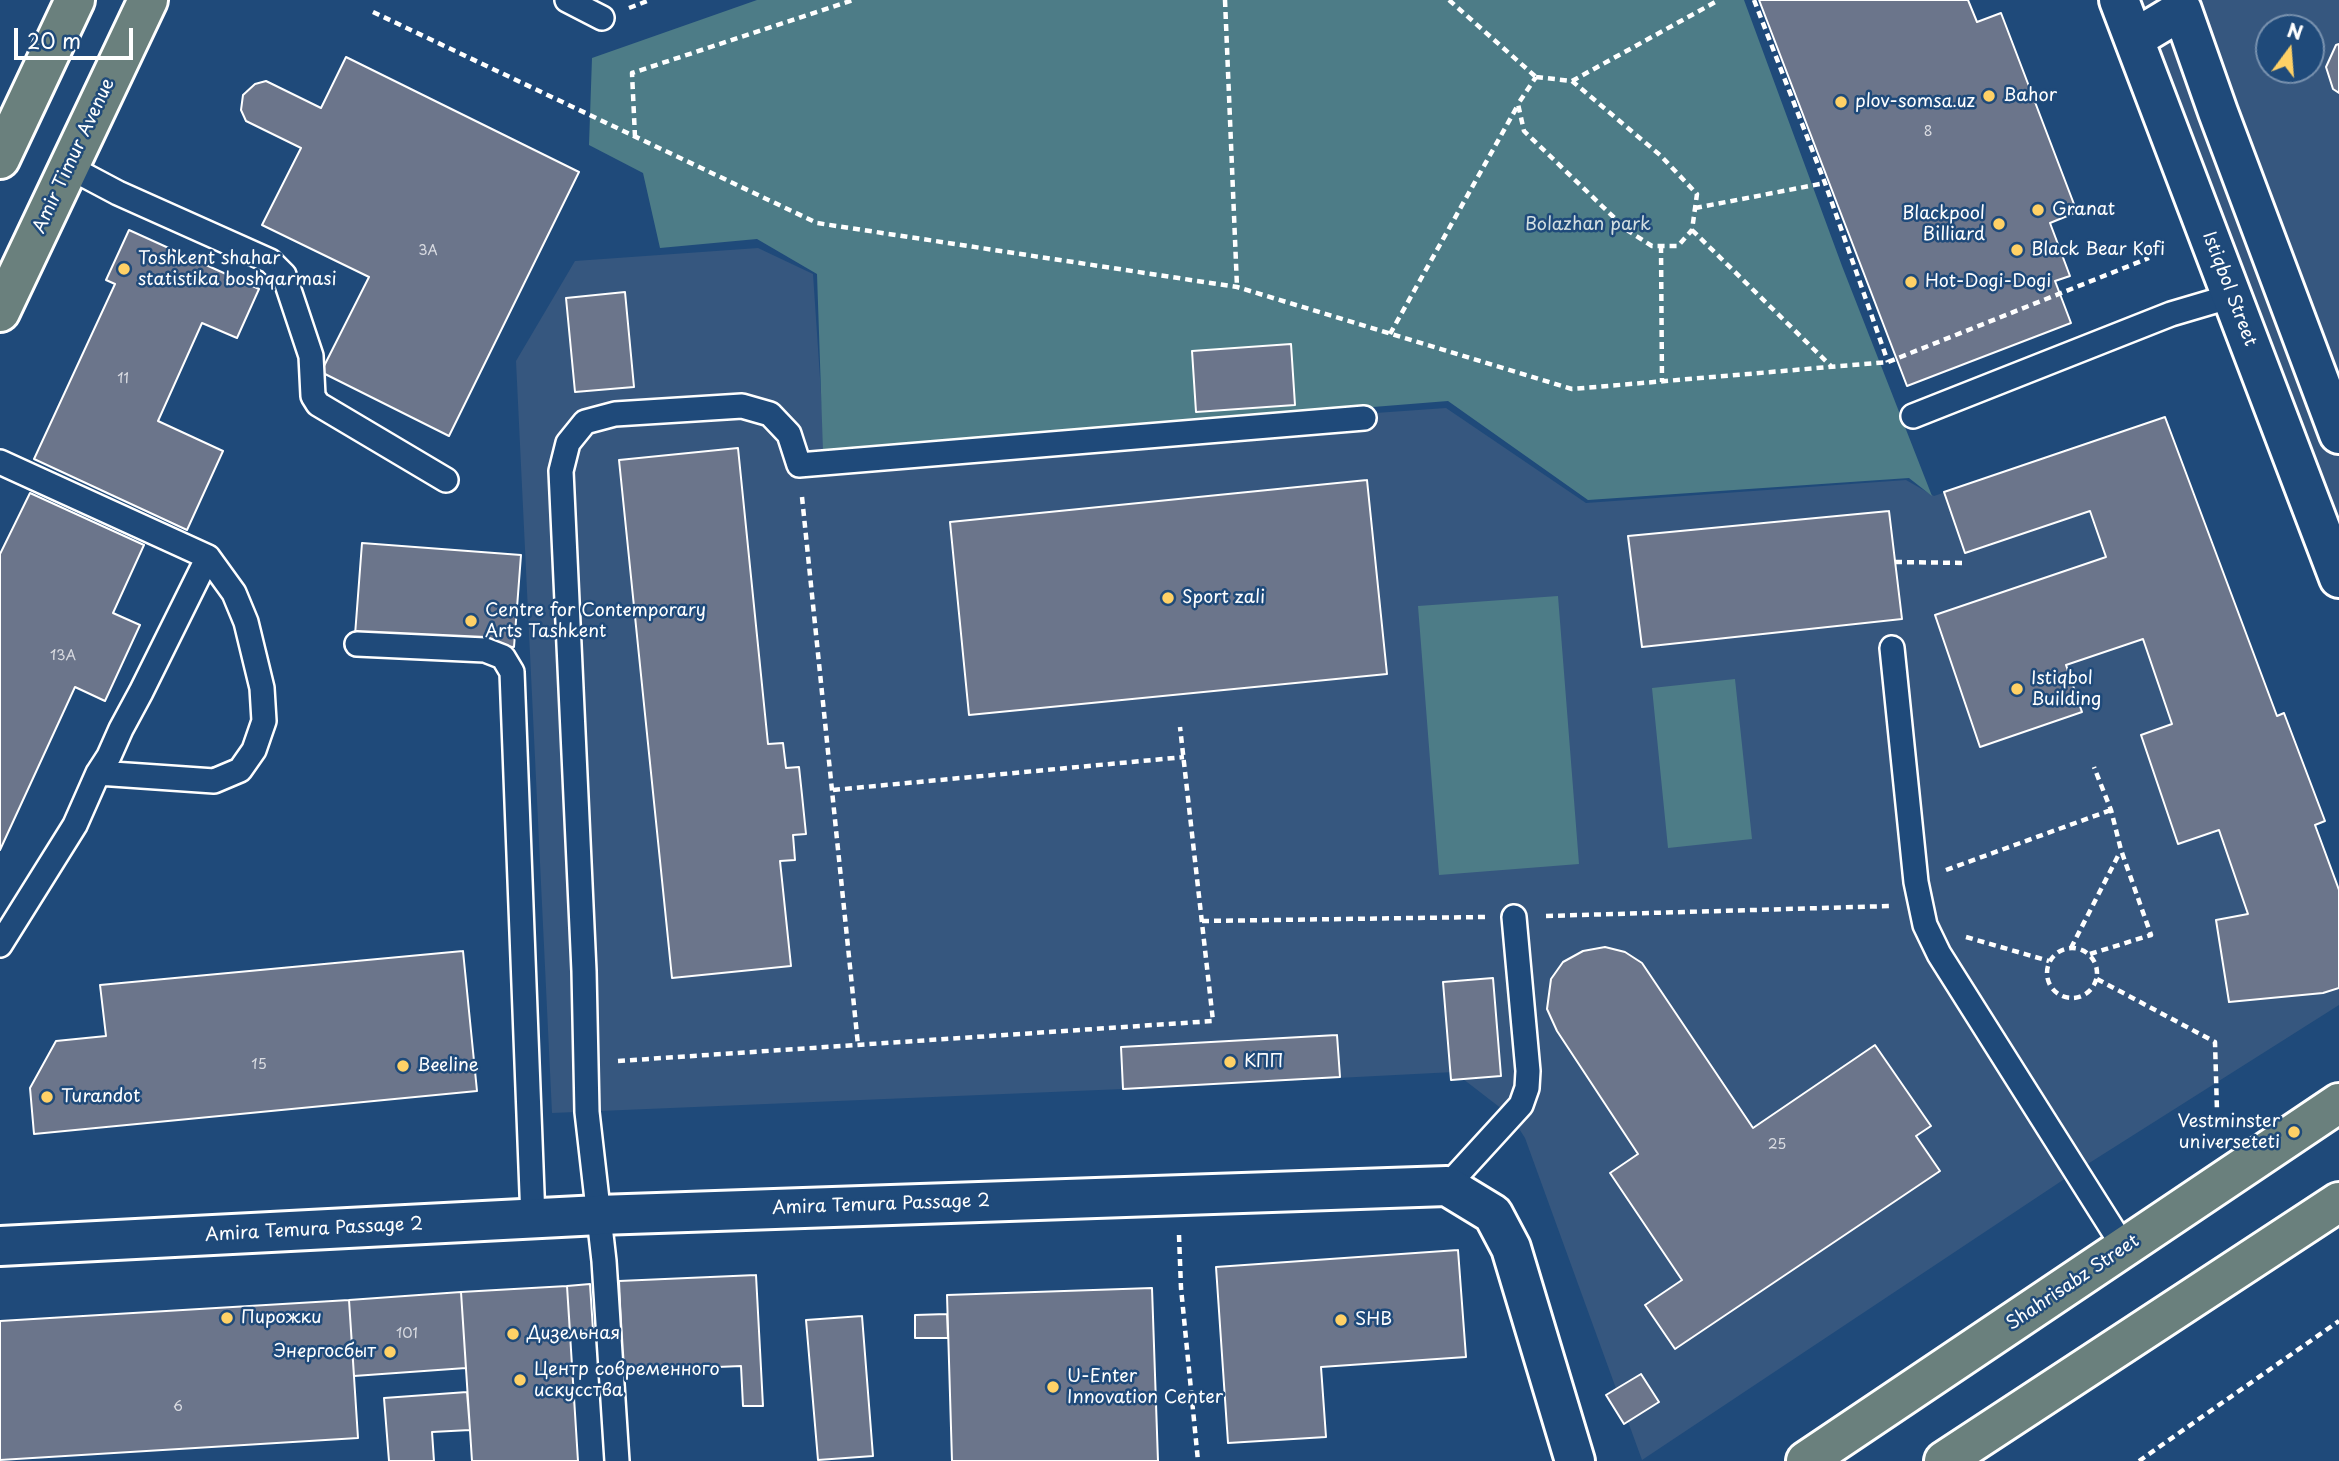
<!DOCTYPE html>
<html>
<head>
<meta charset="utf-8">
<style>
  body { margin:0 }
  #map { position:relative; width:2339px; height:1461px; overflow:hidden; background:#1f4a7a; font-family:"Playpen Sans",sans-serif }
  canvas { display:block }
  .north { position:absolute; left:2255px; top:14px; width:70px; height:70px; box-sizing:border-box; background:#1f4a7a; border:2px solid #7992af; border-radius:50%; rotate:16deg; font-size:19px; font-weight:700; line-height:28px; text-align:center; color:#fff }
  .north::after { content:''; display:block; margin:auto; width:24px; height:32px; background:#ffd166; clip-path:polygon(50% 0,100% 100%,50% 72%,0 100%) }
  .scale { position:absolute; left:14px; top:28px; width:119px; height:32px; box-sizing:border-box; border:4px solid #fff; border-top:0; padding-left:9px; font-size:21px; line-height:24px; white-space:nowrap; color:#fff; -webkit-text-stroke:5px #1f4a7a; paint-order:stroke }
</style>
</head>
<body>
<div id="map">
<canvas width="2339" height="1461"></canvas>
<div class="north">N</div>
<div class="scale">20 m</div>
</div>
<script>
const g = document.querySelector('canvas').getContext('2d');
g.lineJoin = 'round';
function paint(path, color) { g.fillStyle = color; g.fill(path, 'evenodd'); }
const shape = rows => new Path2D(rows.map(r => 'M' + r).join(''));
function trace(path, color, width, dash) { g.strokeStyle = color; g.lineWidth = width; g.lineCap = dash ? 'butt' : 'round'; g.setLineDash(dash || []); g.stroke(path); }
function drawText(font, color, halo, rows, align = 'center') {
  g.font = font + ' "Playpen Sans",sans-serif'; g.lineWidth = 5; g.setLineDash([]); g.textBaseline = 'middle'; g.strokeStyle = halo; g.fillStyle = color; for (const [text, x, y, turn = 0] of rows) {
    g.save(); g.translate(x, y); g.rotate((+turn || 0) * Math.PI / 180); g.textAlign = isNaN(turn) ? turn : align; if (halo) g.strokeText(text, 0, 0); g.fillText(text, 0, 0); g.restore();
  }
}
paint(shape([
  [2119,0,2339,0,2339,578],
  [2269,28,2311,28,2311,70,2269,70],
  [758,248,813,274,825,452,1446,408,1586,503,1906,480,1934,496,2165,417,2277,715,2284,713,2325,821,2315,826,2339,890,2339,1005,2075,1172,1642,1460,1525,1138,1511,1116,1454,1072,1123,1089,552,1113,516,361,575,261]
]), '#36577f');
paint(shape([
  [757,0,1744,0,1842,266,1932,496,1909,478,1588,500,1448,401,823,451,817,274,757,239,660,248,643,173,589,145,592,58],
  [1558,596,1579,864,1439,875,1418,606],
  [1735,679,1752,839,1668,848,1652,688]
]), '#4d7c87');
const building = shape([
  [1759,0,1968,0,1977,22,2001,13,2077,212,2050,223,2070,276,2055,281,2071,323,1907,386,1759,0],
  [2339,44,2339,93,2333,89,2326,67,2336,45,2339,44],
  [346,57,579,172,449,436,321,372,369,277,262,225,301,148,246,121,241,110,243,95,255,84,266,81,321,108,346,57],
  [129,230,259,289,237,338,202,323,158,421,223,451,187,530,34,459,115,284,106,280,129,230],
  [625,292,634,387,575,392,566,298,625,292],
  [1291,344,1295,405,1196,412,1192,351,1291,344],
  [2165,417,2277,716,2284,713,2325,821,2315,825,2339,890,2339,988,2323,993,2229,1002,2216,920,2248,914,2219,830,2178,844,2141,735,2172,724,2143,639,2066,665,2082,712,1980,747,1935,615,2106,557,2090,511,1965,553,1944,492,2165,417],
  [738,448,768,744,783,743,786,768,799,767,802,795,806,834,793,835,795,860,780,861,791,966,672,978,619,460,738,448],
  [1367,480,1387,674,969,715,950,522,1367,480],
  [30,493,144,545,113,613,140,625,105,701,75,687,0,850,0,554,30,493],
  [1889,511,1902,619,1642,647,1628,536,1889,511],
  [362,543,521,555,514,647,355,635,362,543],
  [1605,947,1625,952,1642,963,1753,1128,1875,1045,1931,1126,1916,1136,1940,1171,1675,1349,1645,1305,1682,1280,1610,1173,1638,1154,1557,1031,1547,1009,1551,979,1563,962,1583,951,1605,947],
  [463,951,477,1091,34,1134,30,1088,56,1041,106,1036,100,985,463,951],
  [1493,978,1501,1076,1451,1080,1443,982,1493,978],
  [1337,1035,1340,1077,1123,1089,1121,1047,1337,1035],
  [1458,1250,1466,1357,1321,1367,1326,1437,1228,1443,1216,1267,1458,1250],
  [756,1275,763,1406,743,1406,741,1366,623,1371,619,1281,756,1275],
  [590,1284,593,1330,570,1332,567,1286,590,1284],
  [567,1286,578,1461,472,1461,461,1292,567,1286],
  [1152,1288,1158,1461,952,1461,947,1295,1152,1288],
  [461,1292,466,1368,354,1376,349,1300,461,1292],
  [349,1300,358,1438,0,1460,0,1321,349,1300],
  [947,1314,948,1338,915,1338,915,1315,947,1314],
  [862,1316,873,1456,818,1460,806,1320,862,1316],
  [1641,1374,1659,1402,1624,1424,1606,1395,1641,1374],
  [467,1392,470,1430,432,1432,434,1461,389,1461,384,1398,467,1392]
]);
paint(building, '#6b758b');
trace(building, '#fff', 2);
const service = shape([
  [567,0,602,18],
  [69,167,118,193,270,261,284,275,311,356,313,396,318,404,446,480],
  [1913,416,2171,314,2232,296],
  [0,462,208,557,141,692,121,729,109,756,98,773,75,825,0,945],
  [357,644,485,650,503,657,512,672,533,1219],
  [1892,648,1916,882,1925,925,1939,954,2125,1249],
  [98,773,214,781,240,770,254,750,264,721,262,688,246,622,234,593,208,557],
  [1447,1186,1511,1116,1521,1105,1527,1088,1528,1071,1514,917],
  [617,1461,604,1261,587,1112,584,971,561,471,568,443,585,422,615,414,742,406,770,414,789,434,799,465,1364,418]
]);
const minor = shape([
  [0,1246,599,1215,1447,1186,1493,1214,1511,1248,1575,1461]
]);
const tertiary = shape([
  [2119,0,2339,578],
  [2134,39,2182,10,2218,112,2339,434]
]);
const primary = shape([
  [0,159,75,0],
  [0,312,148,0],
  [1806,1461,2339,1103],
  [1944,1461,2339,1202]
]);
trace(service, '#fff', 28);
trace(minor, '#fff', 44);
trace(tertiary, '#fff', 44);
trace(primary, '#fff', 44);
trace(shape([
  [1225,0,1237,287],
  [1449,0,1536,77],
  [1754,0,1825,183,1888,362],
  [629,8,650,0],
  [373,12,817,223,1237,287,1572,389,1888,362,2149,258],
  [1536,77,1572,81,1660,155,1697,194,1692,230,1678,246,1652,246,1627,230,1524,131,1518,104,1536,77],
  [1572,81,1719,0],
  [635,137,632,73,853,0],
  [1695,208,1825,183],
  [1692,230,1832,367],
  [1661,246,1662,382],
  [1390,334,1518,105],
  [802,497,858,1045],
  [1895,562,1965,563],
  [833,790,1184,757],
  [1946,870,2111,810],
  [1546,916,1891,906],
  [1202,921,1485,917],
  [1966,937,2049,961],
  '2047 973a25 25 0 1 1 50 0a25 25 0 1 1-50 0Z',
  [2071,948,2120,852],
  [2090,954,2151,935,2121,850,2111,810,2094,767],
  [2097,979,2215,1042,2217,1111],
  [618,1061,1213,1021,1180,727],
  [1179,1235,1181,1288,1198,1461],
  [2139,1461,2339,1321]
]), '#fff', 4.5, [7, 5]);
trace(service, '#1f4a7a', 23);
trace(minor, '#1f4a7a', 38);
trace(tertiary, '#1f4a7a', 38);
trace(primary, '#6a807d', 38);
for (const [x, y, r, color] of [
  [1989,96,7,"#ffd166"],
  [1841,102,7,"#ffd166"],
  [2038,210,7,"#ffd166"],
  [1999,224,7,"#ffd166"],
  [2017,250,7,"#ffd166"],
  [124,269,7,"#ffd166"],
  [1911,282,7,"#ffd166"],
  [1168,598,7,"#ffd166"],
  [471,621,7,"#ffd166"],
  [2017,689,7,"#ffd166"],
  [1230,1062,7,"#ffd166"],
  [403,1066,7,"#ffd166"],
  [47,1097,7,"#ffd166"],
  [2294,1132,7,"#ffd166"],
  [227,1318,7,"#ffd166"],
  [1341,1320,7,"#ffd166"],
  [513,1334,7,"#ffd166"],
  [390,1352,7,"#ffd166"],
  [520,1380,7,"#ffd166"],
  [1053,1387,7,"#ffd166"]
]) { const dot = new Path2D(); dot.arc(x, y, r, 0, 2 * Math.PI); g.fillStyle = color; g.fill(dot); trace(dot, '#1f4a7a', 2.5); }
drawText('14px', '#dadce2', null, [
  ["8",1928,132],
  ["3A",428,251],
  ["11",123,379],
  ["13A",63,656],
  ["15",259,1065],
  ["25",1777,1145],
  ["101",407,1334],
  ["6",178,1407]
]);
drawText('18px', '#fff', '#1f4a7a', [
  ["Bahor",2003,96],
  ["plov-somsa.uz",1855,102],
  ["Granat",2052,210],
  ["Blackpool",1985,214,"right"],
  ["Billiard",1985,235,"right"],
  ["Black Bear Kofi",2031,250],
  ["Toshkent shahar",138,259],
  ["statistika boshqarmasi",138,280],
  ["Hot-Dogi-Dogi",1925,282],
  ["Sport zali",1182,598],
  ["Centre for Contemporary",485,611],
  ["Arts Tashkent",485,632],
  ["Istiqbol",2031,679],
  ["Building",2031,700],
  ["КПП",1244,1062],
  ["Beeline",417,1066],
  ["Turandot",61,1097],
  ["Vestminster",2280,1122,"right"],
  ["universeteti",2280,1143,"right"],
  ["Пирожки",241,1318],
  ["SHB",1355,1320],
  ["Дизельная",527,1334],
  ["Энергосбыт",376,1352,"right"],
  ["Центр современного",534,1370],
  ["искусства",534,1391],
  ["U-Enter",1067,1377],
  ["Innovation Center",1067,1398]
], 'left');
drawText('18px', '#fff', '#1f4a7a', [
  ["Amir Timur Avenue",74,156,-65],
  ["Istiqbol Street",2229,289,69],
  ["Amira Temura Passage 2",881,1205,-2],
  ["Amira Temura Passage 2",314,1230,-3],
  ["Shahrisabz Street",2073,1283,-34]
]);
drawText('18px', '#d2dee1', '#1f4a7a', [
  ["Bolazhan park",1588,225]
]);
</script>
</body>
</html>
